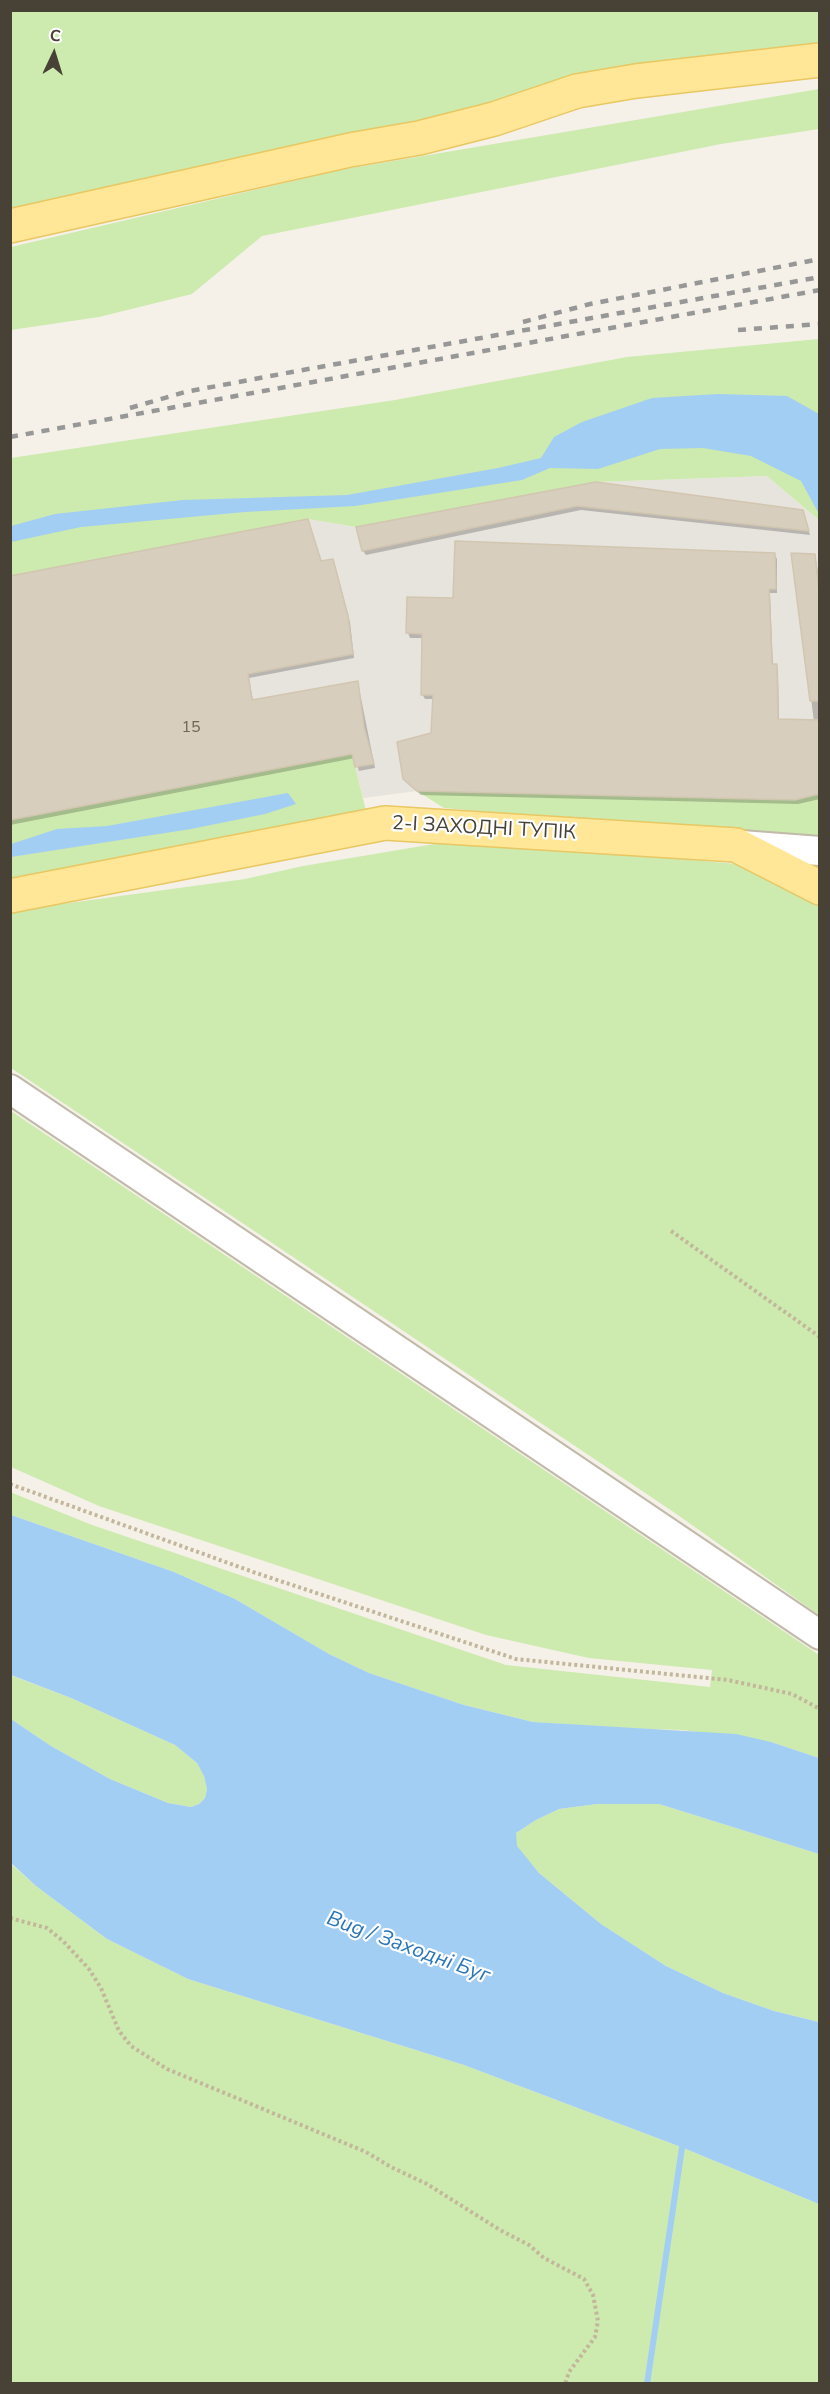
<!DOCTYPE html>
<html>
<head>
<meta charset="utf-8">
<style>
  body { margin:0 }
  #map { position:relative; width:830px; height:2394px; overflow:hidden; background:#f5f1e8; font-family:"Nunito Sans",sans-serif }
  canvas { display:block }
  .frame { position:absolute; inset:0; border:12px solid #484236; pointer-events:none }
  .north { position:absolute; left:24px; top:24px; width:60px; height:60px; -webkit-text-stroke:4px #fff; paint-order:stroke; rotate:4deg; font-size:16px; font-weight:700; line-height:24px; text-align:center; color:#484236 }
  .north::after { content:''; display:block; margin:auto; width:21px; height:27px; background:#484236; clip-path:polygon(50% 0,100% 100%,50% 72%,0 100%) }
</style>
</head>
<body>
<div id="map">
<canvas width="830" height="2394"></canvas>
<div class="frame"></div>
<div class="north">С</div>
</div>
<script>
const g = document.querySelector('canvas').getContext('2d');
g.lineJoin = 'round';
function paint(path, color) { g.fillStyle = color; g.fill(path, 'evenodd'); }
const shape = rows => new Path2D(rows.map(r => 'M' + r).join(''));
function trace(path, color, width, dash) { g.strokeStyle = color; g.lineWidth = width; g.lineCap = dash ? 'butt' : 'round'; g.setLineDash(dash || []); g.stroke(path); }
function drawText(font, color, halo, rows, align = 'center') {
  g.font = font + ' "Nunito Sans",sans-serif'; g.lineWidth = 4.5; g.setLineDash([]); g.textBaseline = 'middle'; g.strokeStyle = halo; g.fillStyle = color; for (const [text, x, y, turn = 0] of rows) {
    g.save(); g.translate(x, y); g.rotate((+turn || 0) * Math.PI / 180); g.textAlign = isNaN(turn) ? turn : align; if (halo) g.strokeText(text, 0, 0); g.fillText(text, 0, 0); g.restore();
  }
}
paint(shape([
  [767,476,819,520,819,794,795,800,417,791,363,798,352,754,11,820,11,573,308,519,356,527,596,482]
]), '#e7e3dd');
paint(shape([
  [819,10,820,46,611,68,453,115,11,211,10,11],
  [819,89,819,129,721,144,262,236,192,294,99,317,11,330,11,247,340,170],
  [819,339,819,520,767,476,596,482,356,527,308,519,11,576,11,458,395,400,627,357],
  [352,754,367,815,11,884,11,820],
  [417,791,795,800,819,794,819,841,444,808],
  [458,840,819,871,819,1615,675,1513,11,1068,10,911,245,879,303,866],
  [11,1111,819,1655,819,1758,771,1742,682,1730,618,1728,533,1722,464,1705,369,1673,329,1654,235,1599,174,1572,11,1515,10,1492,92,1525,506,1665,710,1687,712,1670,589,1658,486,1635,99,1506,11,1467],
  [10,1675,71,1698,175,1745,197,1763,204,1776,207,1789,205,1798,199,1804,191,1807,168,1803,110,1779,51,1746,11,1719],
  [597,1804,659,1804,819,1854,819,2022,774,2011,723,1993,666,1966,601,1924,539,1873,516,1846,516,1833,536,1820,559,1809],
  [10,1863,36,1886,107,1939,188,1979,464,2065,681,2147,819,2204,819,2383,11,2383]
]), '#cdeaaf');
paint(shape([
  [718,394,787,396,819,414,819,514,801,481,751,456,703,448,660,449,598,469,550,468,522,480,355,506,245,512,81,527,11,542,11,526,55,514,183,500,347,495,498,468,541,458,554,437,582,422,652,398],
  [288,793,296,804,265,814,191,829,11,857,11,844,57,829,107,826],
  [11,1515,174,1572,235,1599,329,1654,369,1673,464,1705,533,1722,736,1734,771,1742,819,1758,819,1854,659,1804,597,1804,559,1809,536,1820,516,1833,517,1846,539,1873,601,1924,666,1966,723,1993,774,2011,819,2022,819,2204,681,2147,464,2065,188,1979,107,1939,36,1886,11,1863,11,1719,51,1746,110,1779,168,1803,191,1807,199,1804,205,1798,207,1789,204,1776,197,1763,175,1745,71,1698,11,1675]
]), '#a2cef3');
paint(shape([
  [596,483,802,511,810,535,581,510,366,555,363,551,358,528],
  [307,520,322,562,333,560,335,565,350,622,354,658,249,678,253,701,358,683,375,768,359,771,355,758,10,825,10,577],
  [774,554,777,559,777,593,770,593,773,666,776,666,778,670,779,721,814,722,793,555,814,556,816,560,820,584,820,799,798,804,421,795,408,784,405,779,432,734,434,699,425,699,422,694,423,638,410,638,408,633,454,600]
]), '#0003');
trace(shape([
  [647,2384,683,2141]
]), '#a2cef3', 6);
const building = shape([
  [596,482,803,510,809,531,577,506,362,551,356,527,596,482],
  [308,519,321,561,333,559,348,616,353,654,248,674,252,700,358,681,364,727,374,764,355,767,352,754,10,820,10,576,308,519],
  [455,541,775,553,776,589,769,589,772,664,777,664,778,719,819,720,819,794,795,800,417,791,403,779,397,742,431,733,433,695,421,695,422,634,406,633,407,597,453,598,455,541],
  [791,553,815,554,819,592,819,701,810,701,791,553]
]);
paint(building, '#d7cebd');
trace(building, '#d2c6b0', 1.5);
const minor = shape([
  [741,845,820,851],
  [10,1089,820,1635]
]);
const major = shape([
  [10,226,350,150,419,138,494,119,577,91,636,81,820,60],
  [10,896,385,823,736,845,820,888]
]);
trace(minor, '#c1baaa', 32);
trace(major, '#e9c762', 36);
trace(shape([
  [671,1231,820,1337],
  [10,1484,256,1573,516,1659,728,1680,792,1694,820,1709],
  [10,1918,47,1928,63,1941,89,1969,101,1988,119,2031,131,2046,167,2069,366,2152,391,2167,427,2184,500,2230,529,2245,544,2258,584,2279,593,2295,598,2321,595,2337,569,2372,565,2384]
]), '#c3b79b', 4, [3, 3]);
trace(minor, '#fff', 28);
trace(major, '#ffe797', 33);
trace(shape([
  [523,322,590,304,820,259],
  [738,330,820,324],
  [130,408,185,392,292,372,820,277],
  [10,437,820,290]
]), '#979797', 4.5, [8, 8]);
drawText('16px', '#6c6558', null, [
  ["15",191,728]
]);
drawText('20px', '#484236', '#fff', [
  ["2-І ЗАХОДНІ ТУПІК",484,829,3]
]);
drawText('italic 21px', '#2a76b9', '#fff', [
  ["Bug / Заходні Буг",408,1948,20]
]);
</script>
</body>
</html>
